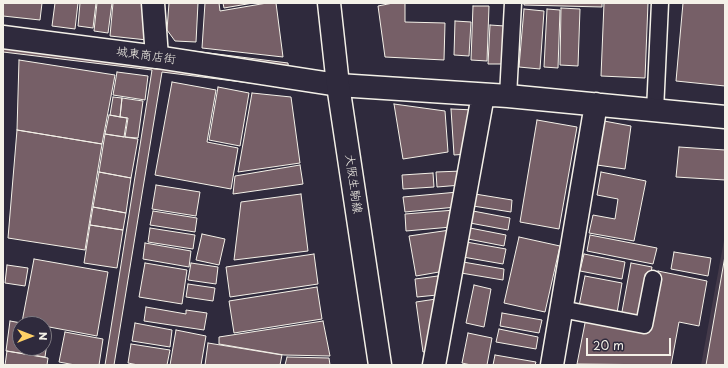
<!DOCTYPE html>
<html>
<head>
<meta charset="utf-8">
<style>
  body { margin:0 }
  #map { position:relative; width:728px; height:368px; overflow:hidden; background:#2f2a3d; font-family:"Playpen Sans",sans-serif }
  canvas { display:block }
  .frame { position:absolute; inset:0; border:4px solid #f4f1e8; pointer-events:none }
  .north { position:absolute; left:12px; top:316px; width:40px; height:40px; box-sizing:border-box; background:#2f2a3d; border:1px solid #7e7a81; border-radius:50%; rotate:90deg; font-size:11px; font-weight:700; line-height:16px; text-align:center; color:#f4f1e8 }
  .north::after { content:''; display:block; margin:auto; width:14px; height:18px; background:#ffd166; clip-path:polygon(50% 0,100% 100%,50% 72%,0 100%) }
  .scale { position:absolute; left:586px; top:338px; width:85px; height:18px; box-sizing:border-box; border:2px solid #f4f1e8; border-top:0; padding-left:5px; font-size:12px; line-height:14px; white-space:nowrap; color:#f4f1e8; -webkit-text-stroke:3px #2f2a3d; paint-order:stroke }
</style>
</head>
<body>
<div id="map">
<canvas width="728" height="368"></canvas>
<div class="frame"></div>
<div class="north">N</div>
<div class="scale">20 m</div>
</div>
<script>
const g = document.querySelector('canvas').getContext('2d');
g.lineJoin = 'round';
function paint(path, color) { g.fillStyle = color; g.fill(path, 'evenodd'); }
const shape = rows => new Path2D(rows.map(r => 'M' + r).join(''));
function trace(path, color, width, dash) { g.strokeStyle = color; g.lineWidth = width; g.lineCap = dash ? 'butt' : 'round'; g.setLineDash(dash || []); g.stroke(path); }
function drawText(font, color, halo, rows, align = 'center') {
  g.font = font + ' "Playpen Sans","Klee One",sans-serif'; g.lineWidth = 3; g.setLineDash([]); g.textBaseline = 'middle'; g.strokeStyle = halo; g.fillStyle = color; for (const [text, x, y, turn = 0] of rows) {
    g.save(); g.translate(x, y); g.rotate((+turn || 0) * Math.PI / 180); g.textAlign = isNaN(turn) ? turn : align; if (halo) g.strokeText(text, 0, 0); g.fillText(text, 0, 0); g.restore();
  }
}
paint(shape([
  [725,235,725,365,701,365]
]), '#443a4a');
const building = shape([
  [3,3,42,3,40,20,3,16,3,3],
  [55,3,78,3,75,29,52,26,55,3],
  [80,3,96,3,93,28,78,26,80,3],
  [97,3,112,3,108,33,94,31,97,3],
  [113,3,144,3,147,40,110,36,113,3],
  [169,3,198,3,196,42,175,41,167,30,169,3],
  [205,3,219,3,220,11,267,3,276,3,283,57,202,48,205,3],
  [223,3,253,3,224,8,223,3],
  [393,3,405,3,405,22,445,23,444,60,385,57,378,6,393,3],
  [524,3,602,3,602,7,524,5,524,3],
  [604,3,648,3,645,78,601,76,604,3],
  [683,3,725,3,725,86,676,81,683,3],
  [473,6,489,6,487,61,471,60,473,6],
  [561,8,580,9,578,66,560,65,561,8],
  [524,9,544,11,540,69,519,67,524,9],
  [547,9,560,10,558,68,544,67,547,9],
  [455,21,471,22,469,56,454,55,455,21],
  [490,25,505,26,503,64,488,64,490,25],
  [3,27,288,63,290,88,162,72,114,365,105,365,152,70,3,52,3,27],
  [19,60,115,75,102,144,17,130,19,60],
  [117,72,148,76,145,100,113,95,117,72],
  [172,82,216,90,207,142,238,148,231,189,155,175,172,82],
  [218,87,249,93,240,146,209,140,218,87],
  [252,93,291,97,300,163,238,172,252,93],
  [113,97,122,98,120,117,110,115,113,97],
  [122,98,143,101,138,138,125,137,128,118,120,117,122,98],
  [394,104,445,111,448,152,403,159,394,104],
  [451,109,475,110,467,154,454,155,451,109],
  [109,115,127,118,124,137,105,134,109,115],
  [537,120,577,127,559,229,520,222,537,120],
  [604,121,631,126,625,169,597,165,604,121],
  [17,130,102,144,85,250,8,238,17,130],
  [105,134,138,139,131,178,99,172,105,134],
  [679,147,725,150,725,180,676,177,679,147],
  [300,165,303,184,233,194,235,176,300,165],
  [462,171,461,185,437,187,436,172,462,171],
  [99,172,131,178,126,213,93,207,99,172],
  [601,172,646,181,634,241,589,233,593,215,615,219,618,199,597,195,601,172],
  [433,173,434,187,403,189,402,175,433,173],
  [156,185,200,192,196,216,152,209,156,185],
  [458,192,456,207,405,212,403,197,458,192],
  [301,194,308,251,234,260,241,202,301,194],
  [475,194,512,200,511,212,473,206,475,194],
  [93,207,126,213,123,230,90,225,93,207],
  [455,210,451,227,406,231,405,214,455,210],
  [153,211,197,218,195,232,150,225,153,211],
  [473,211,510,218,508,230,470,223,473,211],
  [90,225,123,230,117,268,84,263,90,225],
  [150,228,195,235,193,249,148,242,150,228],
  [470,228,506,235,504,246,468,239,470,228],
  [450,230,439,272,416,276,409,236,450,230],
  [202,234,225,239,219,265,196,260,202,234],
  [590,235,657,248,653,264,587,251,590,235],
  [519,237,560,246,545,312,504,303,519,237],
  [466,242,506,249,503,264,463,257,466,242],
  [145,243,191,251,189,267,143,259,145,243],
  [674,252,711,258,708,276,671,269,674,252],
  [314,254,318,284,230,297,226,267,314,254],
  [584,254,625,262,622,279,580,271,584,254],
  [725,256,725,365,706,365,725,256],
  [34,259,108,272,97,336,44,326,44,324,22,322,34,259],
  [463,262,504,269,503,280,461,273,463,262],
  [145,263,187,270,182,304,139,297,145,263],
  [191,263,218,267,216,284,188,280,191,263],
  [631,263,652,267,642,321,621,317,631,263],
  [7,265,28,268,25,286,5,283,7,265],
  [658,271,707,281,699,326,679,322,671,365,577,364,586,318,648,330,658,271],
  [438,276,437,295,417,297,415,279,438,276],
  [585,276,622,283,617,313,579,306,585,276],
  [188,284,215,288,213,301,186,297,188,284],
  [474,285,491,289,484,327,466,323,474,285],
  [317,287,322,319,234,333,229,301,317,287],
  [436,299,431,351,423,352,416,302,436,299],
  [146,307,186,314,186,310,207,313,204,330,144,321,146,307],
  [502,313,542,320,539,333,500,326,502,313],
  [10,321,27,324,20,324,20,348,44,348,44,327,49,328,45,357,6,351,10,321],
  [323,321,330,356,284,355,219,344,219,337,323,321],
  [135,323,172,330,170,347,132,341,135,323],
  [499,329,538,337,536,349,496,342,499,329],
  [176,330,206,336,201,365,170,365,176,330],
  [65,332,103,339,99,365,75,365,59,362,65,332],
  [468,333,492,338,487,365,471,365,462,363,468,333],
  [208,343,282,355,280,365,205,365,208,343],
  [131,344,170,350,167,365,138,365,128,363,131,344],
  [7,351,48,358,47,365,5,365,7,351],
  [495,355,536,362,535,365,493,365,495,355],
  [287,357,329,358,330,365,285,365,287,357]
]);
paint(building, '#765f67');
trace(building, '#f4f1e8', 1);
const service = shape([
  [508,96,513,3],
  [655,111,660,3],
  [561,309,644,325,653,279]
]);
const pedestrian = shape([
  [3,37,157,57,338,85]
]);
const minor = shape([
  [153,3,157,57],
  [338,85,508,96,725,117],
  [434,365,483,95],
  [552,365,596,104]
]);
const primary = shape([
  [329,3,338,85,380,365]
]);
trace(service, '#f4f1e8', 19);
trace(pedestrian, '#f4f1e8', 25);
trace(minor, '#f4f1e8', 25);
trace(primary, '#f4f1e8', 25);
trace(service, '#2f2a3d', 16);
trace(pedestrian, '#2f2a3d', 22);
trace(minor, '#2f2a3d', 22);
trace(primary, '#2f2a3d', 22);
drawText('12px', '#f4f1e8', '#2f2a3d', [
  ["城東商店街",146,56,8],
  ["大阪生駒線",353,184,82]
]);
</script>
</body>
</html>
